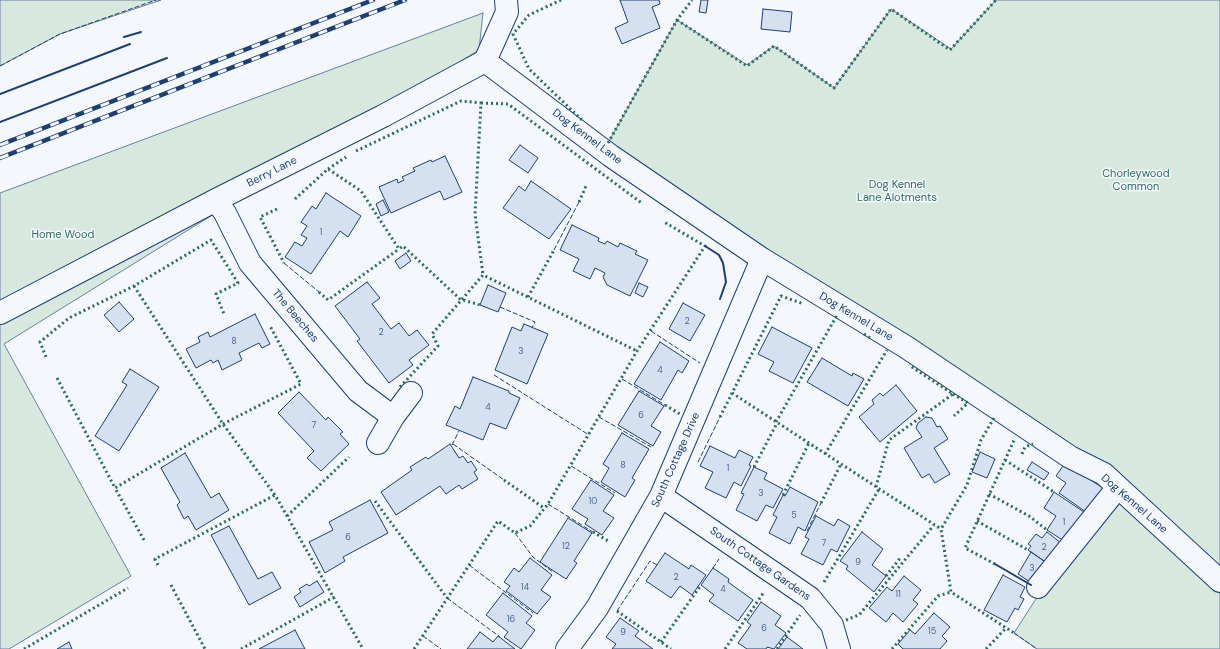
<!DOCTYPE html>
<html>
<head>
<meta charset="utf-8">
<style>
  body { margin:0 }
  canvas { display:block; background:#f4f7fb }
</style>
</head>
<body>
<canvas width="1220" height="649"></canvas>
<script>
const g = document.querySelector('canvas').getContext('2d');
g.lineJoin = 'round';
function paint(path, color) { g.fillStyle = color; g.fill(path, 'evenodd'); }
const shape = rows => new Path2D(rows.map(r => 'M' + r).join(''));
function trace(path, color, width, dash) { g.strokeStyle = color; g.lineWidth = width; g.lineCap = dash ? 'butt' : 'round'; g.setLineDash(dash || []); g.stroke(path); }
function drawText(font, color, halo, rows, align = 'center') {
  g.font = font + ' "DM Sans",sans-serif'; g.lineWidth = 3; g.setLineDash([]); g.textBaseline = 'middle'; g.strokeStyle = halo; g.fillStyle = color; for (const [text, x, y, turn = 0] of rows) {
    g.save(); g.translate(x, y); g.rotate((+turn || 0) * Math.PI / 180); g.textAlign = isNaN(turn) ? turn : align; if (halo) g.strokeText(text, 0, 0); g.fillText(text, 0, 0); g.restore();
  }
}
const green = shape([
  [0,0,161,0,60,34,0,66,0,0],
  [996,0,1220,0,1220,567,1180,529,1080,453,607,145,677,20,747,65,774,46,834,88,891,9,951,49,996,0],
  [483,13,479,50,4,344,131,576,9,649,0,649,0,193,483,13],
  [1120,503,1220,593,1220,649,1037,649,1014,633,1043,588,1120,503]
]);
paint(green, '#d7e8df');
trace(green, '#687fa3', 1);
const building = shape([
  [620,0,659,0,660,4,652,7,660,28,622,44,615,28,628,22,620,0],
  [701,0,708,0,706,13,699,12,701,0],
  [763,9,792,12,790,32,761,29,763,9],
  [520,145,538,158,528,173,509,160,520,145],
  [445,156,462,192,444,200,440,191,391,213,379,187,397,179,398,183,404,180,402,177,415,171,413,168,431,160,432,162,445,156],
  [531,181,571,209,549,239,503,208,519,186,525,191,531,181],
  [326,193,361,216,348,237,340,231,311,274,285,257,295,242,302,246,307,238,301,235,307,226,301,222,312,206,316,209,326,193],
  [383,200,389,212,381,216,376,204,383,200],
  [572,225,599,238,598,241,605,244,607,241,618,247,620,243,637,251,635,254,648,260,630,296,607,285,603,277,605,273,595,268,590,279,573,271,579,259,560,250,572,225],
  [406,253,411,261,400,269,395,261,406,253],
  [367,282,380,298,372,304,391,329,399,323,409,336,417,330,429,345,409,360,413,365,389,383,357,341,360,339,335,306,367,282],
  [639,283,648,287,643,297,635,293,639,283],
  [488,285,506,293,498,312,480,305,488,285],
  [119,302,134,319,119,332,104,315,119,302],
  [683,303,705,315,690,341,669,329,683,303],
  [255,314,270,344,262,348,259,343,239,353,242,360,222,370,218,360,213,363,211,360,196,368,186,349,200,342,198,337,208,332,210,337,255,314],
  [524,324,548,334,527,384,495,370,512,327,521,331,524,324],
  [772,327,812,348,793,383,769,371,774,362,758,354,772,327],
  [660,342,689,361,682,373,678,370,661,400,634,384,660,342],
  [822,358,852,376,853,373,864,379,848,406,807,382,822,358],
  [130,369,159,387,119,451,95,436,127,385,122,382,130,369],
  [473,377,509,391,509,393,520,398,506,429,490,423,483,440,446,425,455,406,460,409,473,377],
  [896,385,917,411,880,442,859,417,874,404,872,400,880,393,883,396,896,385],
  [639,391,664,406,651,426,661,432,653,446,618,425,639,391],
  [299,392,326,420,328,417,343,432,340,434,349,444,321,471,307,458,314,451,278,413,299,392],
  [926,417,932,418,937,427,940,426,948,439,934,448,950,474,935,483,929,474,922,478,904,448,922,437,916,428,918,423,926,417],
  [622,433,649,449,632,478,635,480,625,497,601,482,609,468,603,464,622,433],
  [450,444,459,458,463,456,468,463,471,461,477,470,474,472,478,479,462,489,459,485,446,494,440,486,396,515,381,492,412,470,410,467,426,457,428,459,450,444],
  [710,446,735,458,739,450,753,457,749,465,751,466,741,486,734,482,726,498,705,488,713,472,700,466,710,446],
  [980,452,995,459,987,478,972,472,980,452],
  [185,453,211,498,219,493,229,510,196,530,188,516,184,519,177,505,180,502,161,468,185,453],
  [1032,462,1049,473,1044,480,1027,470,1032,462],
  [1065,463,1103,488,1086,512,1059,493,1066,483,1056,476,1065,463],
  [754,467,767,473,764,479,783,489,773,508,766,505,757,521,736,510,744,494,741,493,754,467],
  [591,480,614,495,603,511,614,518,602,535,585,524,588,519,572,509,591,480],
  [790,487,818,502,805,531,798,527,790,544,769,533,777,517,773,515,783,495,785,496,790,487],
  [1054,492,1084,512,1064,541,1047,530,1056,516,1044,508,1054,492],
  [370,500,388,533,343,557,345,561,325,573,309,542,333,530,329,522,370,500],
  [816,516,834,526,838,519,850,526,837,552,831,549,823,565,801,554,809,539,805,537,816,516],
  [568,518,592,533,574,561,577,563,566,579,540,562,568,518],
  [229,526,258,579,272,572,281,588,249,605,211,535,229,526],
  [862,532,883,549,872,565,886,576,874,592,846,569,848,566,840,561,862,532],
  [1047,532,1061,543,1047,563,1028,550,1031,546,1028,544,1036,534,1042,538,1047,532],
  [1031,552,1047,563,1033,584,1018,574,1031,552],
  [665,553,689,569,691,565,706,575,692,595,680,586,671,598,646,581,665,553],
  [530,558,552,575,541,590,551,597,537,614,506,591,510,586,504,582,514,568,519,572,530,558],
  [713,568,729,579,728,582,753,600,738,621,709,601,714,595,701,585,713,568],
  [1003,575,1025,587,1020,597,1024,599,1018,610,1015,608,1007,622,984,610,1003,575],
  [904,576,921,590,913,600,918,604,903,622,893,613,886,622,869,608,887,587,892,591,904,576],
  [317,581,324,592,300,607,294,597,301,592,299,589,307,584,309,586,317,581],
  [503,593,532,616,526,623,535,630,521,649,504,637,508,632,486,615,503,593],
  [761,602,781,616,775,625,786,633,774,649,767,647,766,649,747,649,738,643,751,625,747,622,761,602],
  [934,613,950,627,942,636,947,641,940,649,903,649,898,644,910,630,915,634,934,613],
  [620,618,639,631,635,636,653,649,612,649,616,644,606,637,620,618],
  [295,630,305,649,259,649,295,630],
  [480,632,493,642,498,636,515,649,467,649,480,632],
  [787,637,803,649,778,649,787,637],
  [69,642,72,649,57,649,69,642]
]);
paint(building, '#d5e0f0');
trace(building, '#1d3f73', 1);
const minor = shape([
  [485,61,611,156,762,259,906,347,1070,457,1104,474,1220,581],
  [216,200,225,213,250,263,358,391,393,417],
  [0,313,216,200,383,116,485,61,507,12,506,0],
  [378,443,393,417,411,393],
  [661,496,810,598,832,625,839,649],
  [1038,587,1118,487],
  [567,649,597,608,661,496,762,259]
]);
trace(minor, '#1d3f73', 24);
trace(minor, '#f4f7fb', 22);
const rail = shape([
  [0,145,373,0],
  [0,158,405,0]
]);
trace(rail, '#1d3f73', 4.5);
trace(rail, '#f4f7fb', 3, [9]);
trace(shape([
  [561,0,529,15,513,34,529,69,584,122],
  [677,20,747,66,774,46,834,88,891,9,950,50,996,0],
  [481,103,508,104,643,204],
  [608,143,677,20,692,0],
  [356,151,461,101,481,103,475,214,483,275],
  [328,169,346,157],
  [295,199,328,169,361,191,399,249,403,246,460,299,480,305],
  [579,202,586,186],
  [277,209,260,217,284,263],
  [134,286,223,424,275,495,363,649],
  [319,292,328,300,399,249],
  [528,297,554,250],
  [864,334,872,339],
  [46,357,40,342,69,318,134,286,211,240,238,283,216,294,224,314],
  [57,378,115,488],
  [400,387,438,346,432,334,483,275,637,351],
  [732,393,941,529],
  [953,394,968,403,954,416],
  [665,405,680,414],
  [720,417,781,296,804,304],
  [994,418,981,440,967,485,941,529,951,592,1014,633],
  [776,422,836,317,838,318],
  [825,454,887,350],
  [1022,454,1025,447,1033,444],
  [1005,460,1054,492],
  [754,467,777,423],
  [504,480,544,508],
  [876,487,889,440,953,394,909,365],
  [989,494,1029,516,1047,530],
  [783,495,809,443],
  [375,501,447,598],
  [821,503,841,464],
  [287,516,349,457],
  [977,521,1028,550],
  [593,532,610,542],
  [144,540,115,488,223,424,301,384,270,326],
  [995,564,965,548,1015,438],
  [158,565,155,559,275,495],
  [886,576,901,557],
  [824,582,879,489],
  [171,585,205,649],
  [617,611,671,649],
  [846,620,859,615,934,525],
  [661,642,701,585],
  [24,649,128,588],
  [241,649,334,597],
  [414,649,498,521,515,533,530,526,548,504,637,351,705,246,664,222],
  [725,649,764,592],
  [777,649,800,615],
  [892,649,938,596,951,592],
  [986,649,1006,628]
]), '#2c6c60', 3, [2, 3]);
trace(shape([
  [0,66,60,34,156,0],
  [554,250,579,202],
  [284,263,319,292],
  [500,307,535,322,532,328],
  [651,331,700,363],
  [494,375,589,435],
  [622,379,665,405],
  [599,417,651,447],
  [453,444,504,480],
  [452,445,459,431],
  [698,462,720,417],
  [571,466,615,493],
  [548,504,593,532],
  [807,531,821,503],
  [515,533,533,557,554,573],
  [469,565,533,613],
  [713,568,719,559],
  [447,598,500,637],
  [617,611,650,561,657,565],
  [1014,633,1037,649],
  [423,636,441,649]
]), '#1d3f73', 1, [5, 2]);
trace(shape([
  [124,37,141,32],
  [0,94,130,44],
  [0,122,167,58],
  [705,246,719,255,723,263,726,282,720,299],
  [995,564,1031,585]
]), '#1d3f73', 2);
drawText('9px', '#4b6792', null, [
  ["1",321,233],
  ["2",687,322],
  ["2",381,333],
  ["8",234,342],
  ["3",521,352],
  ["4",660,371],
  ["4",488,408],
  ["6",641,416],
  ["7",314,426],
  ["8",623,466],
  ["1",728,469],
  ["3",761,494],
  ["10",593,502],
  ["5",794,516],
  ["1",1064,523],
  ["6",348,538],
  ["7",824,544],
  ["12",566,547],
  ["2",1044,548],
  ["9",858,563],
  ["3",1032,569],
  ["2",676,578],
  ["14",525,588],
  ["4",723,590],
  ["11",898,595],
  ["16",511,620],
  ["6",764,629],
  ["15",932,632],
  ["9",623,633]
]);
drawText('11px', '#1d3f73', '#f4f7fb', [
  ["Dog Kennel Lane",587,137,37],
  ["Berry Lane",272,172,-27],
  ["The Beeches",295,316,50],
  ["Dog Kennel Lane",856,317,31],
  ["South Cottage Drive",676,460,-66],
  ["Dog Kennel Lane",1134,504,41],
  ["South Cottage Gardens",760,564,35]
]);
drawText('11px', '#2c6c60', '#f4f7fb', [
  ["Chorleywood",1136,174],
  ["Common",1136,187],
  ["Dog Kennel",897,185],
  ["Lane Alotments",897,198],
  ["Home Wood",63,235]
]);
</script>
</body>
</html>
